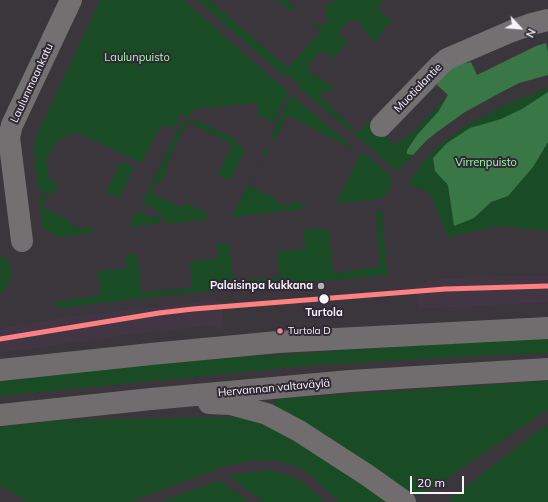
<!DOCTYPE html>
<html>
<head>
<meta charset="utf-8">
<style>
  body { margin:0 }
  #map { position:relative; width:548px; height:502px; overflow:hidden; background:#3a363b; font-family:Mulish,sans-serif }
  canvas { display:block }
  .north { position:absolute; left:500px; top:8px; width:40px; height:40px; -webkit-text-stroke:3px #312934; paint-order:stroke; rotate:116deg; font-size:11px; font-weight:700; line-height:16px; text-align:center; color:#f8f3fa }
  .north::after { content:''; display:block; margin:auto; width:14px; height:18px; background:#f8f3fa; clip-path:polygon(50% 0,100% 100%,50% 72%,0 100%) }
  .scale { position:absolute; left:410px; top:476px; width:54px; height:18px; box-sizing:border-box; border:2px solid #f8f3fa; border-top:0; padding-left:5px; font-size:12px; line-height:14px; white-space:nowrap; color:#f8f3fa; -webkit-text-stroke:3px #312934; paint-order:stroke }
</style>
</head>
<body>
<div id="map">
<canvas width="548" height="502"></canvas>
<div class="north">N</div>
<div class="scale">20 m</div>
</div>
<script>
const g = document.querySelector('canvas').getContext('2d');
g.lineJoin = 'round';
function paint(path, color) { g.fillStyle = color; g.fill(path, 'evenodd'); }
const shape = rows => new Path2D(rows.map(r => 'M' + r).join(''));
function trace(path, color, width, dash) { g.strokeStyle = color; g.lineWidth = width; g.lineCap = dash ? 'butt' : 'round'; g.setLineDash(dash || []); g.stroke(path); }
function drawText(font, color, halo, rows, align = 'center') {
  g.font = font + ' Mulish,sans-serif'; g.lineWidth = 4; g.setLineDash([]); g.textBaseline = 'middle'; g.strokeStyle = halo; g.fillStyle = color; for (const [text, x, y, turn = 0] of rows) {
    g.save(); g.translate(x, y); g.rotate((+turn || 0) * Math.PI / 180); g.textAlign = isNaN(turn) ? turn : align; if (halo) g.strokeText(text, 0, 0); g.fillText(text, 0, 0); g.restore();
  }
}
paint(shape([
  [506,276,548,276,548,302,418,309,415,284,437,279],
  [207,301,222,302,224,330,206,326,118,336,0,353,0,329,60,318]
]), '#423645');
paint(shape([
  [100,0,183,0,288,92,273,123,258,115,257,103,193,109,190,117,184,117,185,115,181,113,173,129,162,124,141,163,76,132,56,141,46,160,49,180,58,184,52,196,38,189,34,149,37,135],
  [197,0,209,0,288,68,321,31,309,21,318,25,323,26,326,23,328,19,325,11,326,5,337,0,384,0,377,8,392,22,385,26,380,37,375,43,357,20,350,20,338,33,347,42,333,59,322,50,310,63,310,72,335,88,318,95,353,128,350,131,299,88,300,85,286,74,284,76],
  [277,0,286,0,295,8,291,12],
  [548,88,548,231,500,226,448,237,430,193,408,184,426,158,443,142,471,123,504,105],
  [291,95,354,148,353,149,287,115,275,140,270,138],
  [448,95,438,112,417,135,407,150,407,154,413,155,400,169,394,169,353,133,357,130,359,132,370,121,393,143,395,144,414,131],
  [183,120,202,123,231,137,243,148,244,151,230,181,218,175,232,144,187,122,165,168,167,170,161,183,157,181,151,193,182,208,185,203,208,214,206,220,168,224,157,210,142,203],
  [266,148,268,150,265,157,262,156,248,186,275,198,276,201,289,207,293,201,305,206,304,209,232,217],
  [362,151,390,175,391,185,389,190,380,199,336,204],
  [121,161,134,167,119,198,106,192],
  [39,194,46,197,42,207,70,221,69,224,82,230,86,226,94,230,94,231,93,233,58,237,42,228],
  [137,210,152,219,156,214,162,223,129,227],
  [382,210,387,275,175,294,59,308,52,302,100,296,98,271,126,269,125,255,137,254,141,292,192,288,190,262,218,259,216,244,229,243,233,281,279,277,277,252,305,249,303,230,328,229,333,273,380,267,376,211],
  [0,256,3,256,8,261,11,270,10,281,6,288,0,294],
  [548,338,548,353,420,359,305,366,0,396,0,380,174,362,420,345],
  [548,381,548,410,541,414,418,498,330,438,275,407,274,404,276,399],
  [232,417,246,418,279,428,389,502,339,502,310,475,300,468,288,463,268,460,247,461,222,467,130,502,28,502,0,485,0,427,31,423,68,420],
  [548,425,548,502,447,502,532,435],
  [268,470,291,476,303,482,325,502,264,502,230,477,230,475,239,474],
  [214,482,222,482,250,502,160,502]
]), '#194c25');
paint(shape([
  [546,43,548,52,548,75,519,83,496,95,465,112,437,132,426,141,413,155,407,154,407,150,417,135,438,112,448,95,437,85,443,73,454,66,471,62,477,75,536,46],
  [548,92,548,142,533,167,508,196,491,202,474,218,454,226,448,185,435,171,433,158,447,143,470,128,501,119,522,109]
]), '#3a7746');
trace(shape([
  [381,126,440,65,447,59,512,31,532,24,548,20],
  [22,241,9,137,12,125,71,0]
]), '#727070', 22);
trace(shape([
  [0,370,151,354,278,342,548,328],
  [209,403,230,404,267,414,299,431,367,475,405,502],
  [0,415,151,399,350,381,548,369]
]), '#716d6e', 22);
trace(shape([
  [0,339,159,313,193,309,445,289,548,286]
]), '#ff8080', 5);
for (const [x, y, r, color] of [
  [321,286,4,"#b6b1b7"],
  [324,299,5.5,"#f8f3fa"],
  [280,331,3.5,"#ff8098"]
]) { const dot = new Path2D(); dot.arc(x, y, r, 0, 2 * Math.PI); g.fillStyle = color; g.fill(dot); trace(dot, '#312934', 1.5); }
drawText('10px', '#f8f3fa', '#312934', [
  ["Turtola D",288,331]
], 'left');
drawText('11px', '#9cfbaa', '#312934', [
  ["Laulunpuisto",137,58],
  ["Virrenpuisto",486,163]
]);
drawText('11px', '#f8f3fa', '#312934', [
  ["Laulunmaankatu",32,83,-65],
  ["Muotialantie",418,88,-46],
  ["Hervannan valtaväylä",274,388,-5]
]);
drawText('bold 11px', '#f8f3fa', '#312934', [
  ["Palaisinpa kukkana",313,286]
], 'right');
drawText('bold 11px', '#f8f3fa', '#312934', [
  ["Turtola",324,313]
]);
</script>
</body>
</html>
